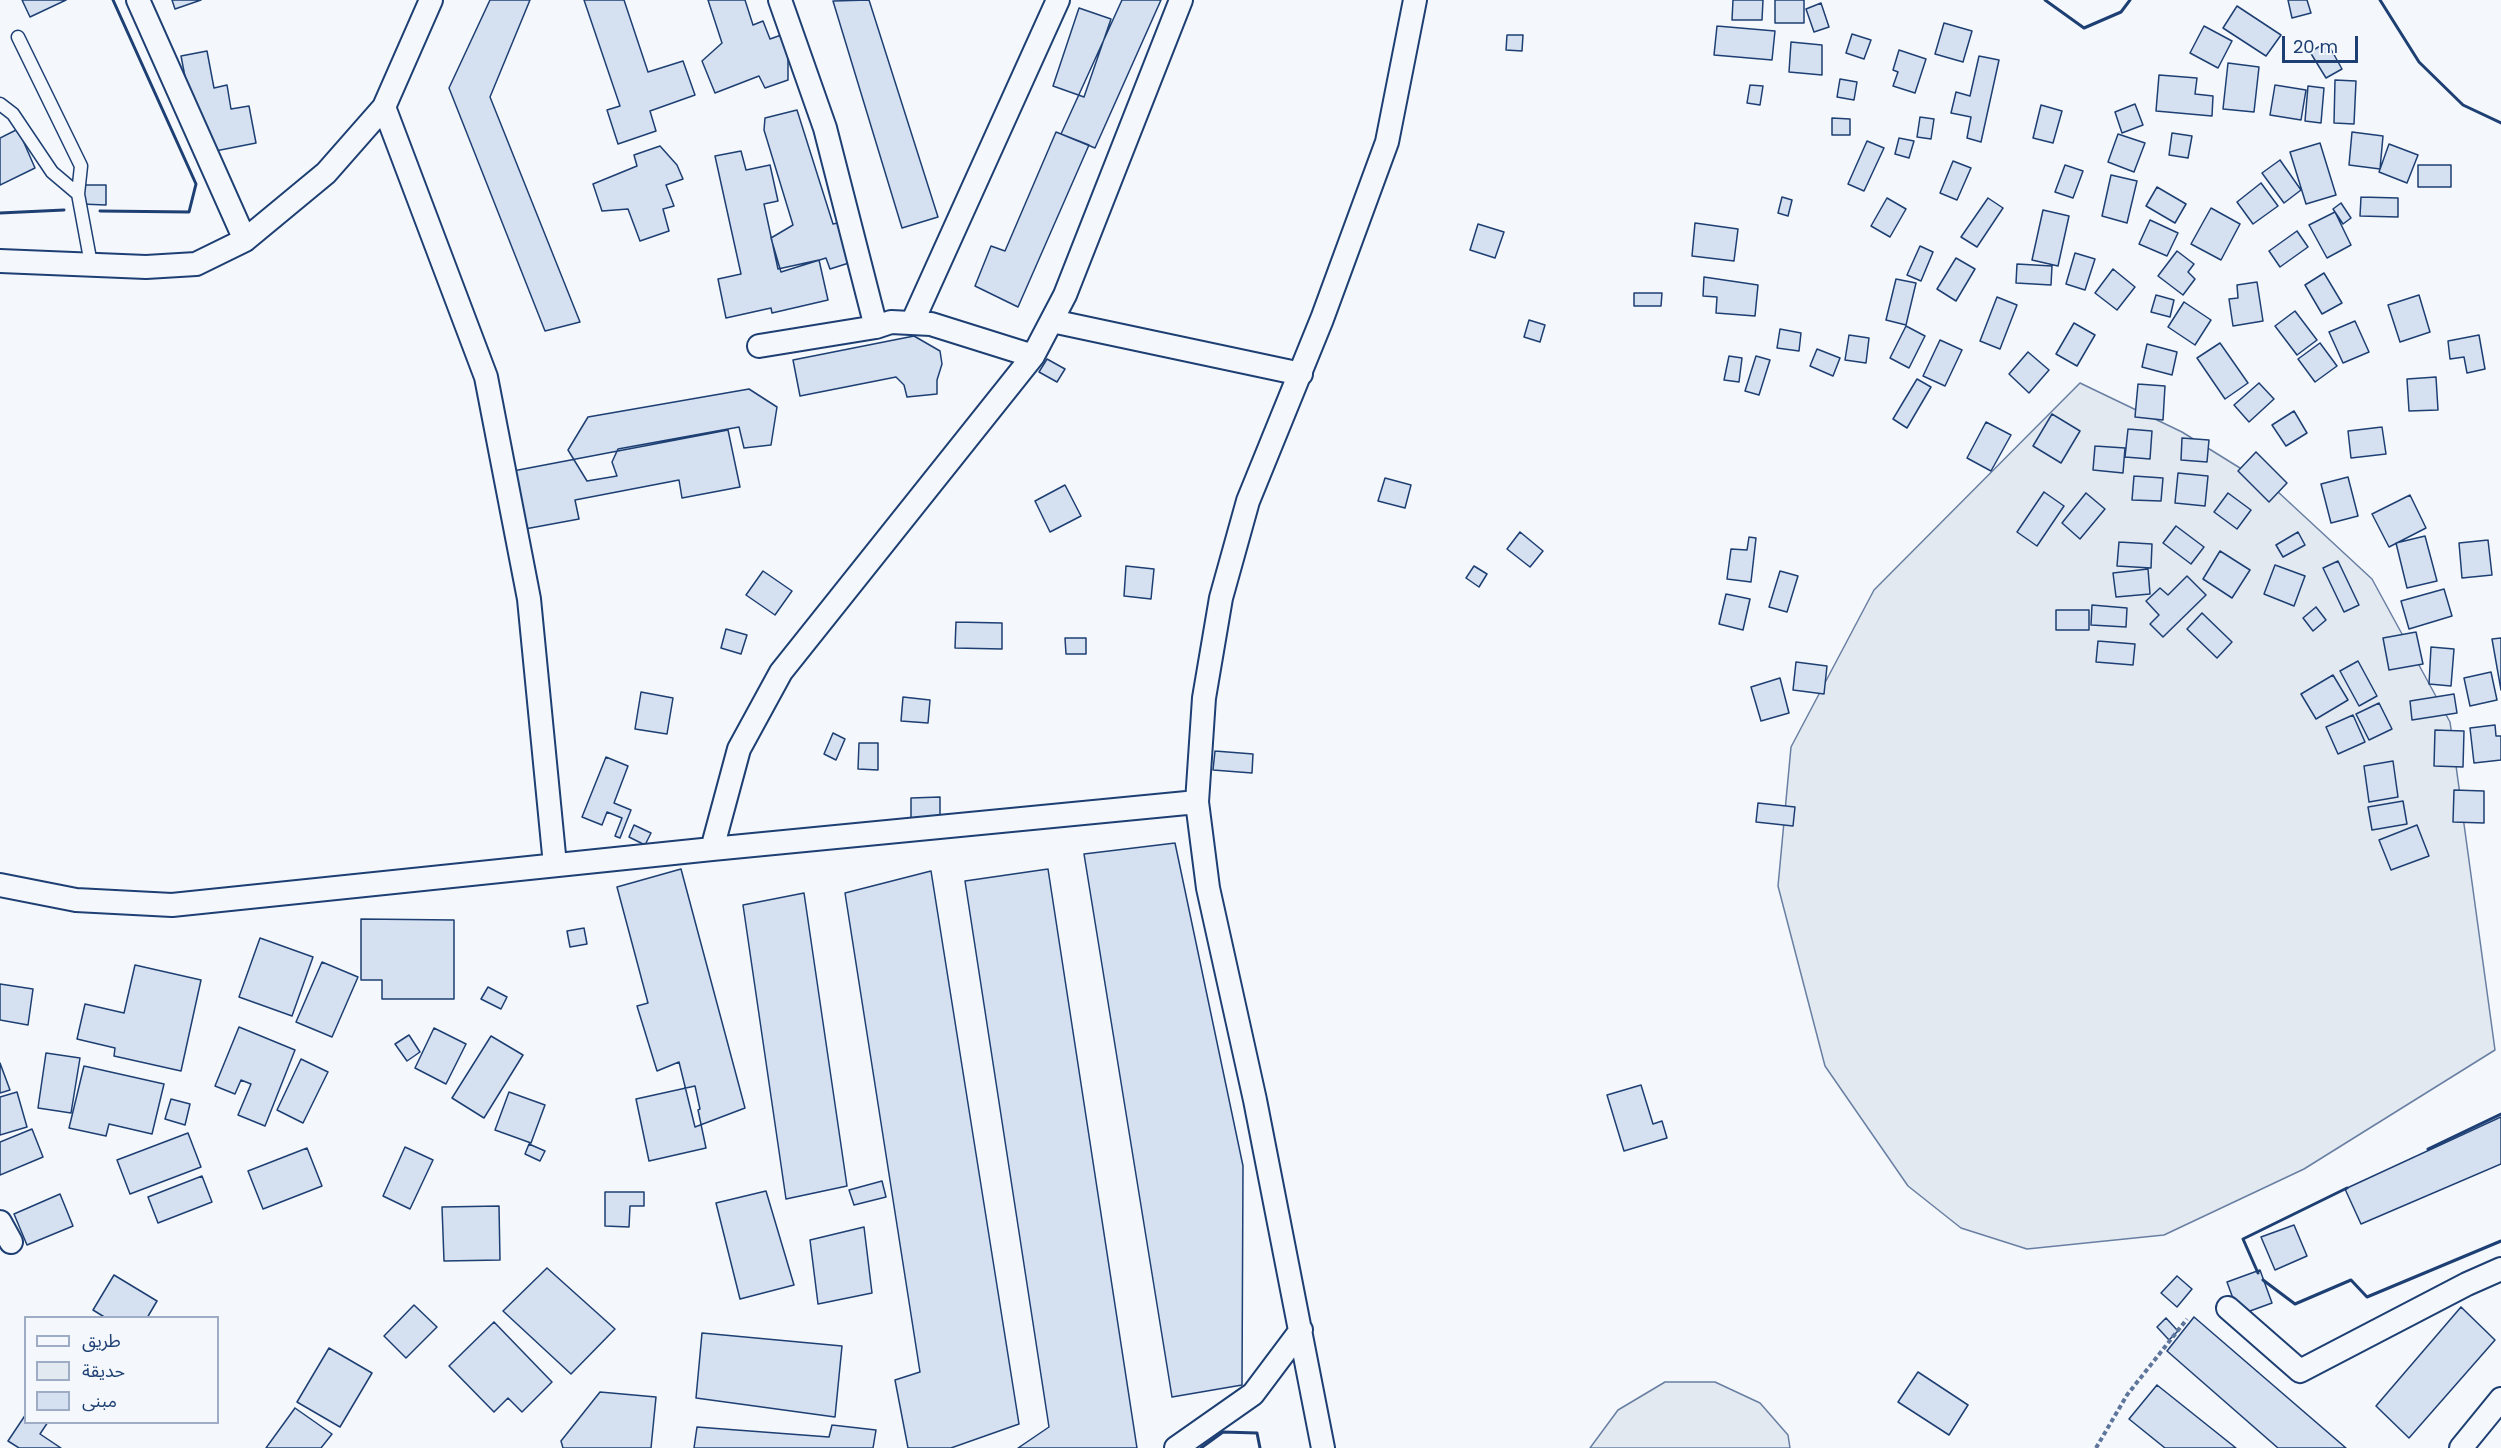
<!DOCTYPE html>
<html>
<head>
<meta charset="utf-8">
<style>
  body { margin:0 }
  #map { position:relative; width:2501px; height:1448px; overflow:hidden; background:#f4f7fb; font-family:Poppins,"Noto Sans Arabic",sans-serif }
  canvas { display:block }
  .legend { position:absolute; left:24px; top:1316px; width:195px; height:108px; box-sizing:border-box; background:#f4f7fb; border:2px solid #9eadc5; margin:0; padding:8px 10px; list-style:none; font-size:18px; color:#1d3f73 }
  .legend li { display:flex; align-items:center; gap:12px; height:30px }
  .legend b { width:30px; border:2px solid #9eadc5 }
  .scale { position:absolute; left:2282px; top:36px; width:76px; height:27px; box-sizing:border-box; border:3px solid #1d3f73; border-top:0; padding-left:8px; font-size:18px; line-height:21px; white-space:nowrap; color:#1d3f73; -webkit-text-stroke:4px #f4f7fb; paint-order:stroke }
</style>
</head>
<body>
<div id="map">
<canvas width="2501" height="1448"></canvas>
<ul class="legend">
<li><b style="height:8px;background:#f4f7fb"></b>طريق</li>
<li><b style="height:16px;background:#e3e9f0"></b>حديقة</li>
<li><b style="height:16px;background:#d5e0f0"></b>مبنى</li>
</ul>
<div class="scale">20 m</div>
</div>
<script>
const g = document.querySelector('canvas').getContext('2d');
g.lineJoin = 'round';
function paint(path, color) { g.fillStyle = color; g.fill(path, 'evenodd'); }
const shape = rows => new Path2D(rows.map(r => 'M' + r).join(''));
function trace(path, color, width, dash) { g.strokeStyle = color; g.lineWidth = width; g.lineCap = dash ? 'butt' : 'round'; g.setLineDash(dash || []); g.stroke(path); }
const green = shape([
  [2080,383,2182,432,2277,491,2372,579,2450,722,2495,1050,2304,1169,2164,1235,2027,1249,1961,1228,1908,1186,1825,1066,1778,886,1791,747,1874,590,2080,383],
  [1665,1382,1715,1382,1760,1403,1788,1435,1790,1448,1590,1448,1618,1410,1665,1382]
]);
paint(green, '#e3e9f0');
trace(green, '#687fa3', 1.5);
const building = shape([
  [22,0,66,0,30,17,22,0],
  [172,0,201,0,175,9,172,0],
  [490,0,530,0,490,97,580,322,545,331,449,88,490,0],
  [584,0,624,0,648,72,683,61,695,95,650,111,656,131,618,144,607,110,620,106,584,0],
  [708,0,745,0,753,25,763,21,770,39,784,34,788,47,788,80,765,88,759,76,715,93,702,61,722,43,708,0],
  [869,0,938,217,902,228,833,1,869,0],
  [1122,0,1161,0,1095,148,1061,134,1122,0],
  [1733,0,1763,0,1762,20,1732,20,1733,0],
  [1775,0,1804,0,1804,23,1775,23,1775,0],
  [2288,0,2307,0,2311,13,2292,18,2288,0],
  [1821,3,1829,27,1814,32,1806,9,1821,3],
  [2237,6,2281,35,2266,56,2223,28,2237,6],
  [1079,8,1111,19,1084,97,1053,86,1079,8],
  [1944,23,1972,31,1963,62,1935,54,1944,23],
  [1717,26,1775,31,1772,60,1714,55,1717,26],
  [2204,26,2232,41,2218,68,2190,53,2204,26],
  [1852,34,1871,40,1864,59,1846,53,1852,34],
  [1507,35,1523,35,1522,51,1506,50,1507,35],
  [1791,42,1822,45,1822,75,1789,72,1791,42],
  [2327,42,2342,69,2326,78,2310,52,2327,42],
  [1899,50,1926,59,1915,93,1893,86,1898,72,1893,70,1899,50],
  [207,51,214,88,227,85,231,109,249,106,256,143,200,154,181,56,207,51],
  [1979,56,1999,60,1981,142,1967,138,1971,117,1951,113,1956,92,1970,96,1979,56],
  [2228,63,2259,67,2254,112,2223,109,2228,63],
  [2159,75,2197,78,2195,94,2213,96,2212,116,2156,111,2159,75],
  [1840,79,1857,82,1854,100,1837,97,1840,79],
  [2335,80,2356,81,2354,124,2334,123,2335,80],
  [1750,85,1763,86,1760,105,1747,103,1750,85],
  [2275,85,2306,90,2301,120,2270,115,2275,85],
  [2308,86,2324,88,2321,123,2305,121,2308,86],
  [2135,104,2143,125,2122,133,2115,112,2135,104],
  [2041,105,2062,111,2053,143,2033,138,2041,105],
  [797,110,833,224,842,222,852,262,830,269,826,258,781,272,771,238,793,225,764,130,765,118,797,110],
  [1920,117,1934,119,1931,139,1917,137,1920,117],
  [1832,118,1850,119,1850,135,1832,135,1832,118],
  [18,129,35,168,0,185,0,138,18,129],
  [1056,132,1089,145,1018,307,975,286,991,246,1005,251,1056,132],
  [2352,132,2383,136,2380,169,2349,165,2352,132],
  [2172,133,2192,136,2188,158,2169,155,2172,133],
  [2118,134,2145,143,2134,172,2108,162,2118,134],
  [1899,138,1914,141,1909,158,1895,154,1899,138],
  [1867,141,1884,148,1864,191,1848,184,1867,141],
  [2320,143,2336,195,2306,204,2290,152,2320,143],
  [2389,144,2418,155,2407,183,2379,172,2389,144],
  [660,146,677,165,683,179,666,185,674,206,663,209,669,231,640,241,628,209,602,211,593,184,637,166,634,155,660,146],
  [741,151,746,170,770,165,778,201,764,204,778,269,819,260,828,300,772,313,771,308,726,318,718,279,741,274,715,156,741,151],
  [2280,160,2301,190,2284,203,2262,173,2280,160],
  [1953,161,1971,168,1957,200,1940,193,1953,161],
  [2065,165,2083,171,2073,198,2055,192,2065,165],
  [2418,165,2451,165,2451,187,2418,187,2418,165],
  [2111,175,2137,181,2127,223,2102,216,2111,175],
  [2261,183,2278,206,2253,224,2237,202,2261,183],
  [82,185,106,185,106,205,81,204,82,185],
  [2157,187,2186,204,2175,223,2146,206,2157,187],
  [1782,197,1792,200,1788,216,1778,213,1782,197],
  [2361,197,2398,198,2398,217,2360,216,2361,197],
  [1887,198,1906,209,1890,237,1871,226,1887,198],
  [1988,198,2003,208,1977,247,1961,237,1988,198],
  [2341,203,2351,218,2343,224,2333,209,2341,203],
  [2211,208,2240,224,2221,260,2191,244,2211,208],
  [2043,210,2069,216,2058,266,2032,260,2043,210],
  [2335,212,2351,245,2327,258,2309,225,2335,212],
  [2150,220,2178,233,2167,256,2139,244,2150,220],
  [1695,223,1738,229,1734,261,1692,256,1695,223],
  [1478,224,1504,232,1495,258,1470,250,1478,224],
  [2297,231,2308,247,2280,267,2269,251,2297,231],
  [1920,246,1933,252,1921,281,1907,275,1920,246],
  [2177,251,2194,264,2188,272,2195,279,2183,295,2158,276,2177,251],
  [2075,253,2095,259,2085,290,2066,284,2075,253],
  [1956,258,1975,269,1956,301,1937,289,1956,258],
  [2017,264,2052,266,2051,285,2016,283,2017,264],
  [2113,269,2135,287,2117,310,2095,293,2113,269],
  [2324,273,2342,303,2322,314,2305,285,2324,273],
  [1704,277,1758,285,1755,316,1716,313,1717,297,1703,296,1704,277],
  [1896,279,1916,283,1906,325,1886,320,1896,279],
  [2257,282,2263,321,2233,326,2229,299,2238,298,2237,285,2257,282],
  [1634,293,1662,293,1661,306,1634,306,1634,293],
  [2156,295,2174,300,2170,317,2151,312,2156,295],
  [2419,295,2430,332,2400,342,2388,305,2419,295],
  [1997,297,2017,305,2000,349,1980,341,1997,297],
  [2184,302,2211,320,2195,345,2168,327,2184,302],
  [2295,311,2317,340,2297,355,2275,326,2295,311],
  [1529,320,1545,325,1540,342,1524,337,1529,320],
  [2355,321,2369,352,2343,363,2329,332,2355,321],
  [2074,323,2095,335,2077,366,2056,354,2074,323],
  [1906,326,1925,336,1909,368,1890,358,1906,326],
  [1780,329,1801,333,1799,351,1777,348,1780,329],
  [1849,335,1869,338,1866,363,1845,360,1849,335],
  [2479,335,2485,369,2467,373,2464,357,2450,359,2448,341,2479,335],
  [914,336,940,351,942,364,937,380,937,394,907,397,904,385,896,377,800,396,793,360,914,336],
  [1940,340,1962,350,1945,386,1923,376,1940,340],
  [2220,343,2248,383,2225,399,2197,358,2220,343],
  [2320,343,2337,366,2315,382,2298,359,2320,343],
  [2147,344,2177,352,2172,375,2142,367,2147,344],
  [1817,349,1840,358,1833,376,1810,366,1817,349],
  [2028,352,2049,370,2029,393,2009,374,2028,352],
  [1729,356,1742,358,1739,382,1724,380,1729,356],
  [1756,356,1770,360,1759,395,1745,391,1756,356],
  [1047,359,1065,369,1057,382,1039,372,1047,359],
  [2436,377,2438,410,2409,411,2407,379,2436,377],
  [1917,379,1931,387,1907,428,1893,419,1917,379],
  [2259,383,2274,399,2249,422,2234,405,2259,383],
  [2138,384,2165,386,2163,420,2135,417,2138,384],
  [749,389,777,407,771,445,744,448,739,427,618,449,612,462,617,476,587,481,568,450,588,417,749,389],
  [2294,411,2307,433,2286,446,2272,425,2294,411],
  [2052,414,2080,431,2061,463,2033,446,2052,414],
  [1986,422,2011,435,1991,471,1967,458,1986,422],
  [2382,427,2386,454,2351,458,2348,431,2382,427],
  [2128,429,2152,431,2150,459,2125,457,2128,429],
  [728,430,740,487,682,498,679,480,575,500,579,519,525,529,513,471,728,430],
  [2182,438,2209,440,2207,462,2181,460,2182,438],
  [2095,446,2125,448,2123,473,2093,470,2095,446],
  [2256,452,2287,483,2269,502,2238,471,2256,452],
  [2178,473,2208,476,2205,506,2175,503,2178,473],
  [2134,476,2163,478,2161,501,2132,500,2134,476],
  [2348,477,2358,516,2331,523,2321,484,2348,477],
  [1385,478,1411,485,1405,508,1378,501,1385,478],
  [1065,485,1081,516,1050,532,1035,501,1065,485],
  [2044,492,2064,506,2037,546,2017,532,2044,492],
  [2086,493,2105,509,2080,539,2062,523,2086,493],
  [2228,493,2251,510,2237,529,2214,512,2228,493],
  [2410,495,2426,528,2389,547,2372,514,2410,495],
  [2176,526,2204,547,2191,564,2163,543,2176,526],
  [1520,532,1543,551,1530,567,1507,549,1520,532],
  [2298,532,2305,545,2283,557,2276,545,2298,532],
  [2425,536,2437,581,2407,588,2396,543,2425,536],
  [1749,537,1756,538,1751,582,1727,579,1731,549,1747,550,1749,537],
  [2488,540,2492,575,2462,578,2459,543,2488,540],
  [2119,542,2152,544,2151,568,2117,566,2119,542],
  [2220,551,2250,570,2232,598,2203,579,2220,551],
  [2338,561,2359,605,2344,612,2323,568,2338,561],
  [2275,565,2305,576,2294,606,2264,594,2275,565],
  [1126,566,1154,569,1151,599,1124,596,1126,566],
  [1474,566,1487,574,1479,587,1466,578,1474,566],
  [2148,569,2150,594,2116,597,2113,573,2148,569],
  [763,571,792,591,775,615,746,595,763,571],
  [1780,571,1798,576,1787,612,1769,607,1780,571],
  [2187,576,2206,595,2163,637,2150,624,2159,615,2146,601,2160,588,2168,595,2187,576],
  [2444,589,2452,616,2409,629,2401,601,2444,589],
  [1726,594,1750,599,1743,630,1719,624,1726,594],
  [2092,605,2127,608,2126,627,2091,625,2092,605],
  [2316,607,2326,620,2313,631,2303,618,2316,607],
  [2056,610,2089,610,2089,630,2056,630,2056,610],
  [2202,613,2232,642,2217,658,2187,629,2202,613],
  [956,622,1002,623,1002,649,955,648,956,622],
  [726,629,747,635,741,654,721,648,726,629],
  [2416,632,2423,664,2389,670,2383,638,2416,632],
  [1065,638,1086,638,1086,654,1066,654,1065,638],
  [2501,638,2501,690,2492,639,2501,638],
  [2098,641,2135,644,2133,665,2096,662,2098,641],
  [2431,647,2454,649,2451,686,2429,684,2431,647],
  [2358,661,2377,696,2359,706,2340,671,2358,661],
  [1796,662,1827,666,1824,694,1793,690,1796,662],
  [2491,672,2497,700,2470,706,2464,678,2491,672],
  [2333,675,2348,700,2316,719,2301,694,2333,675],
  [1780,678,1789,713,1761,721,1751,687,1780,678],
  [641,692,673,698,667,734,635,729,641,692],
  [2454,694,2457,713,2412,720,2410,701,2454,694],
  [903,697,930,700,928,723,901,721,903,697],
  [2379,703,2392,729,2369,740,2356,714,2379,703],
  [2353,715,2365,742,2338,754,2326,727,2353,715],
  [2495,725,2496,736,2501,736,2501,760,2474,763,2470,728,2495,725],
  [2435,730,2464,731,2463,767,2434,766,2435,730],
  [833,733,845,739,836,760,824,754,833,733],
  [859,743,878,743,878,770,858,769,859,743],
  [1215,751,1253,754,1252,773,1213,770,1215,751],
  [606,757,628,766,614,803,631,810,620,838,615,836,622,818,607,812,602,825,582,817,606,757],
  [2393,761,2398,797,2369,802,2364,766,2393,761],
  [2454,790,2484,791,2484,823,2453,822,2454,790],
  [940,797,940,819,911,820,911,798,940,797],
  [2403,801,2407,824,2372,830,2368,807,2403,801],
  [1758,803,1795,807,1793,826,1756,822,1758,803],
  [634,825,651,833,645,845,629,837,634,825],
  [2417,825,2429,856,2391,870,2379,840,2417,825],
  [1175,843,1243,1166,1242,1385,1172,1397,1084,854,1175,843],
  [681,869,745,1108,695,1127,679,1062,657,1071,637,1006,648,1003,617,887,681,869],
  [1048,869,1137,1448,1018,1448,1049,1427,965,881,1048,869],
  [931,871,1019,1424,951,1448,908,1448,895,1380,920,1372,845,893,931,871],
  [804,893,847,1186,786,1199,743,905,804,893],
  [361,919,454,920,454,999,382,999,382,980,361,980,361,919],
  [584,928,587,944,570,947,567,931,584,928],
  [260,938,313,957,292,1016,239,997,260,938],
  [322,962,358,977,332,1037,296,1022,322,962],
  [135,965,201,980,181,1071,114,1056,115,1048,77,1039,85,1004,124,1013,135,965],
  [0,984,33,989,28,1025,0,1020,0,984],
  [488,987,507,997,501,1009,481,999,488,987],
  [239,1027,295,1050,265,1126,238,1115,251,1084,241,1080,235,1094,215,1086,239,1027],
  [434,1028,466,1044,446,1084,415,1068,434,1028],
  [409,1035,420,1052,407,1061,395,1044,409,1035],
  [491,1036,523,1055,484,1118,452,1098,491,1036],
  [46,1053,80,1058,71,1113,38,1108,46,1053],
  [301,1059,328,1072,303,1123,277,1110,301,1059],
  [0,1063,10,1090,0,1093,0,1063],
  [84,1066,164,1084,152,1134,109,1124,106,1136,69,1128,84,1066],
  [1641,1085,1653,1124,1662,1121,1667,1138,1624,1151,1607,1095,1641,1085],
  [695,1086,700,1109,698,1110,706,1148,649,1161,636,1099,695,1086],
  [17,1092,27,1127,0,1135,0,1097,17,1092],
  [509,1092,545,1105,531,1143,495,1130,509,1092],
  [171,1099,190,1104,185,1125,165,1119,171,1099],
  [2501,1117,2501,1164,2361,1224,2345,1189,2501,1117],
  [32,1129,43,1157,0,1175,0,1142,32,1129],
  [188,1133,201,1167,130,1194,117,1160,188,1133],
  [529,1144,545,1151,540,1161,525,1154,529,1144],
  [405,1147,433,1160,410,1209,383,1196,405,1147],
  [307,1148,322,1186,263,1209,248,1171,307,1148],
  [202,1176,212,1202,158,1223,148,1197,202,1176],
  [882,1181,886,1197,854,1205,849,1190,882,1181],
  [766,1191,794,1285,740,1299,716,1203,766,1191],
  [605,1192,644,1192,644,1206,630,1206,629,1227,605,1226,605,1192],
  [60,1194,73,1226,27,1245,14,1214,60,1194],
  [499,1206,500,1260,444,1261,442,1207,499,1206],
  [2294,1225,2307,1256,2275,1270,2261,1237,2294,1225],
  [864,1227,872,1293,818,1304,810,1240,864,1227],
  [547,1268,615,1329,571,1374,503,1311,547,1268],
  [2260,1270,2272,1303,2239,1315,2227,1282,2260,1270],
  [114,1275,157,1301,147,1318,106,1318,93,1310,114,1275],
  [2177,1276,2192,1289,2177,1307,2161,1293,2177,1276],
  [414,1305,437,1327,406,1358,384,1336,414,1305],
  [2461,1307,2495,1340,2409,1438,2376,1406,2461,1307],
  [2194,1317,2346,1448,2278,1448,2167,1351,2194,1317],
  [2166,1318,2178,1331,2169,1340,2157,1327,2166,1318],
  [494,1322,552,1382,522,1412,508,1398,494,1412,449,1366,494,1322],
  [702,1333,842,1346,835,1417,696,1398,702,1333],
  [329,1348,372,1373,340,1427,297,1402,329,1348],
  [1918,1372,1968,1405,1949,1435,1898,1402,1918,1372],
  [2157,1385,2236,1448,2165,1448,2129,1419,2157,1385],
  [600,1392,656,1397,651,1448,563,1448,561,1441,600,1392],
  [295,1408,332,1434,321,1448,266,1448,295,1408],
  [26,1414,26,1422,48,1422,40,1434,61,1448,19,1448,8,1441,26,1414],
  [832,1425,876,1430,873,1448,694,1448,697,1427,829,1437,832,1425]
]);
paint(building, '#d5e0f0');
trace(building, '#1d3f73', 1.5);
const service = shape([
  [18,37,81,166,78,194,91,264],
  [0,104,13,114,52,172,78,194]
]);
const minor = shape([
  [138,0,245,240],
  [780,0,825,128,876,327],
  [384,107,486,377,529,599,555,865],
  [0,261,146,267,196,264,245,240,326,173,384,107,431,0],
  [1052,321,1301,374],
  [912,323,1058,0],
  [759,346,876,327,891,322,931,324,1033,356],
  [712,849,739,749,781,672,1033,356,1065,295,1181,0],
  [0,885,76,900,172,905,712,849,1197,802],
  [0,1222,11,1242],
  [2228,1308,2300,1371,2467,1284,2501,1269],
  [1176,1448,1253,1394,1301,1330],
  [1323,1448,1255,1100,1208,888,1197,802,1204,698,1221,598,1248,501,1322,319,1387,142,1415,0],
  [2461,1448,2501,1399]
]);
trace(service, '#1d3f73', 15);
trace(minor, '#1d3f73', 26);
trace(shape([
  [2096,1448,2127,1395,2187,1319]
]), '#5e769c', 4, [4.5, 3]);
trace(service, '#f4f7fb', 12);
trace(minor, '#f4f7fb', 22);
trace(shape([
  [2045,0,2084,28,2121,12,2130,0],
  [2380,0,2419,62,2463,105,2501,123],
  [100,211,189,212,196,184,113,0],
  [0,213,64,210],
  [2428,1149,2501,1114],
  [2258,1273,2243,1239,2347,1188],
  [2263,1280,2295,1304,2351,1280,2367,1297,2501,1241],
  [1201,1448,1223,1432,1257,1433,1260,1448]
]), '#1d3f73', 3);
</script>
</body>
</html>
